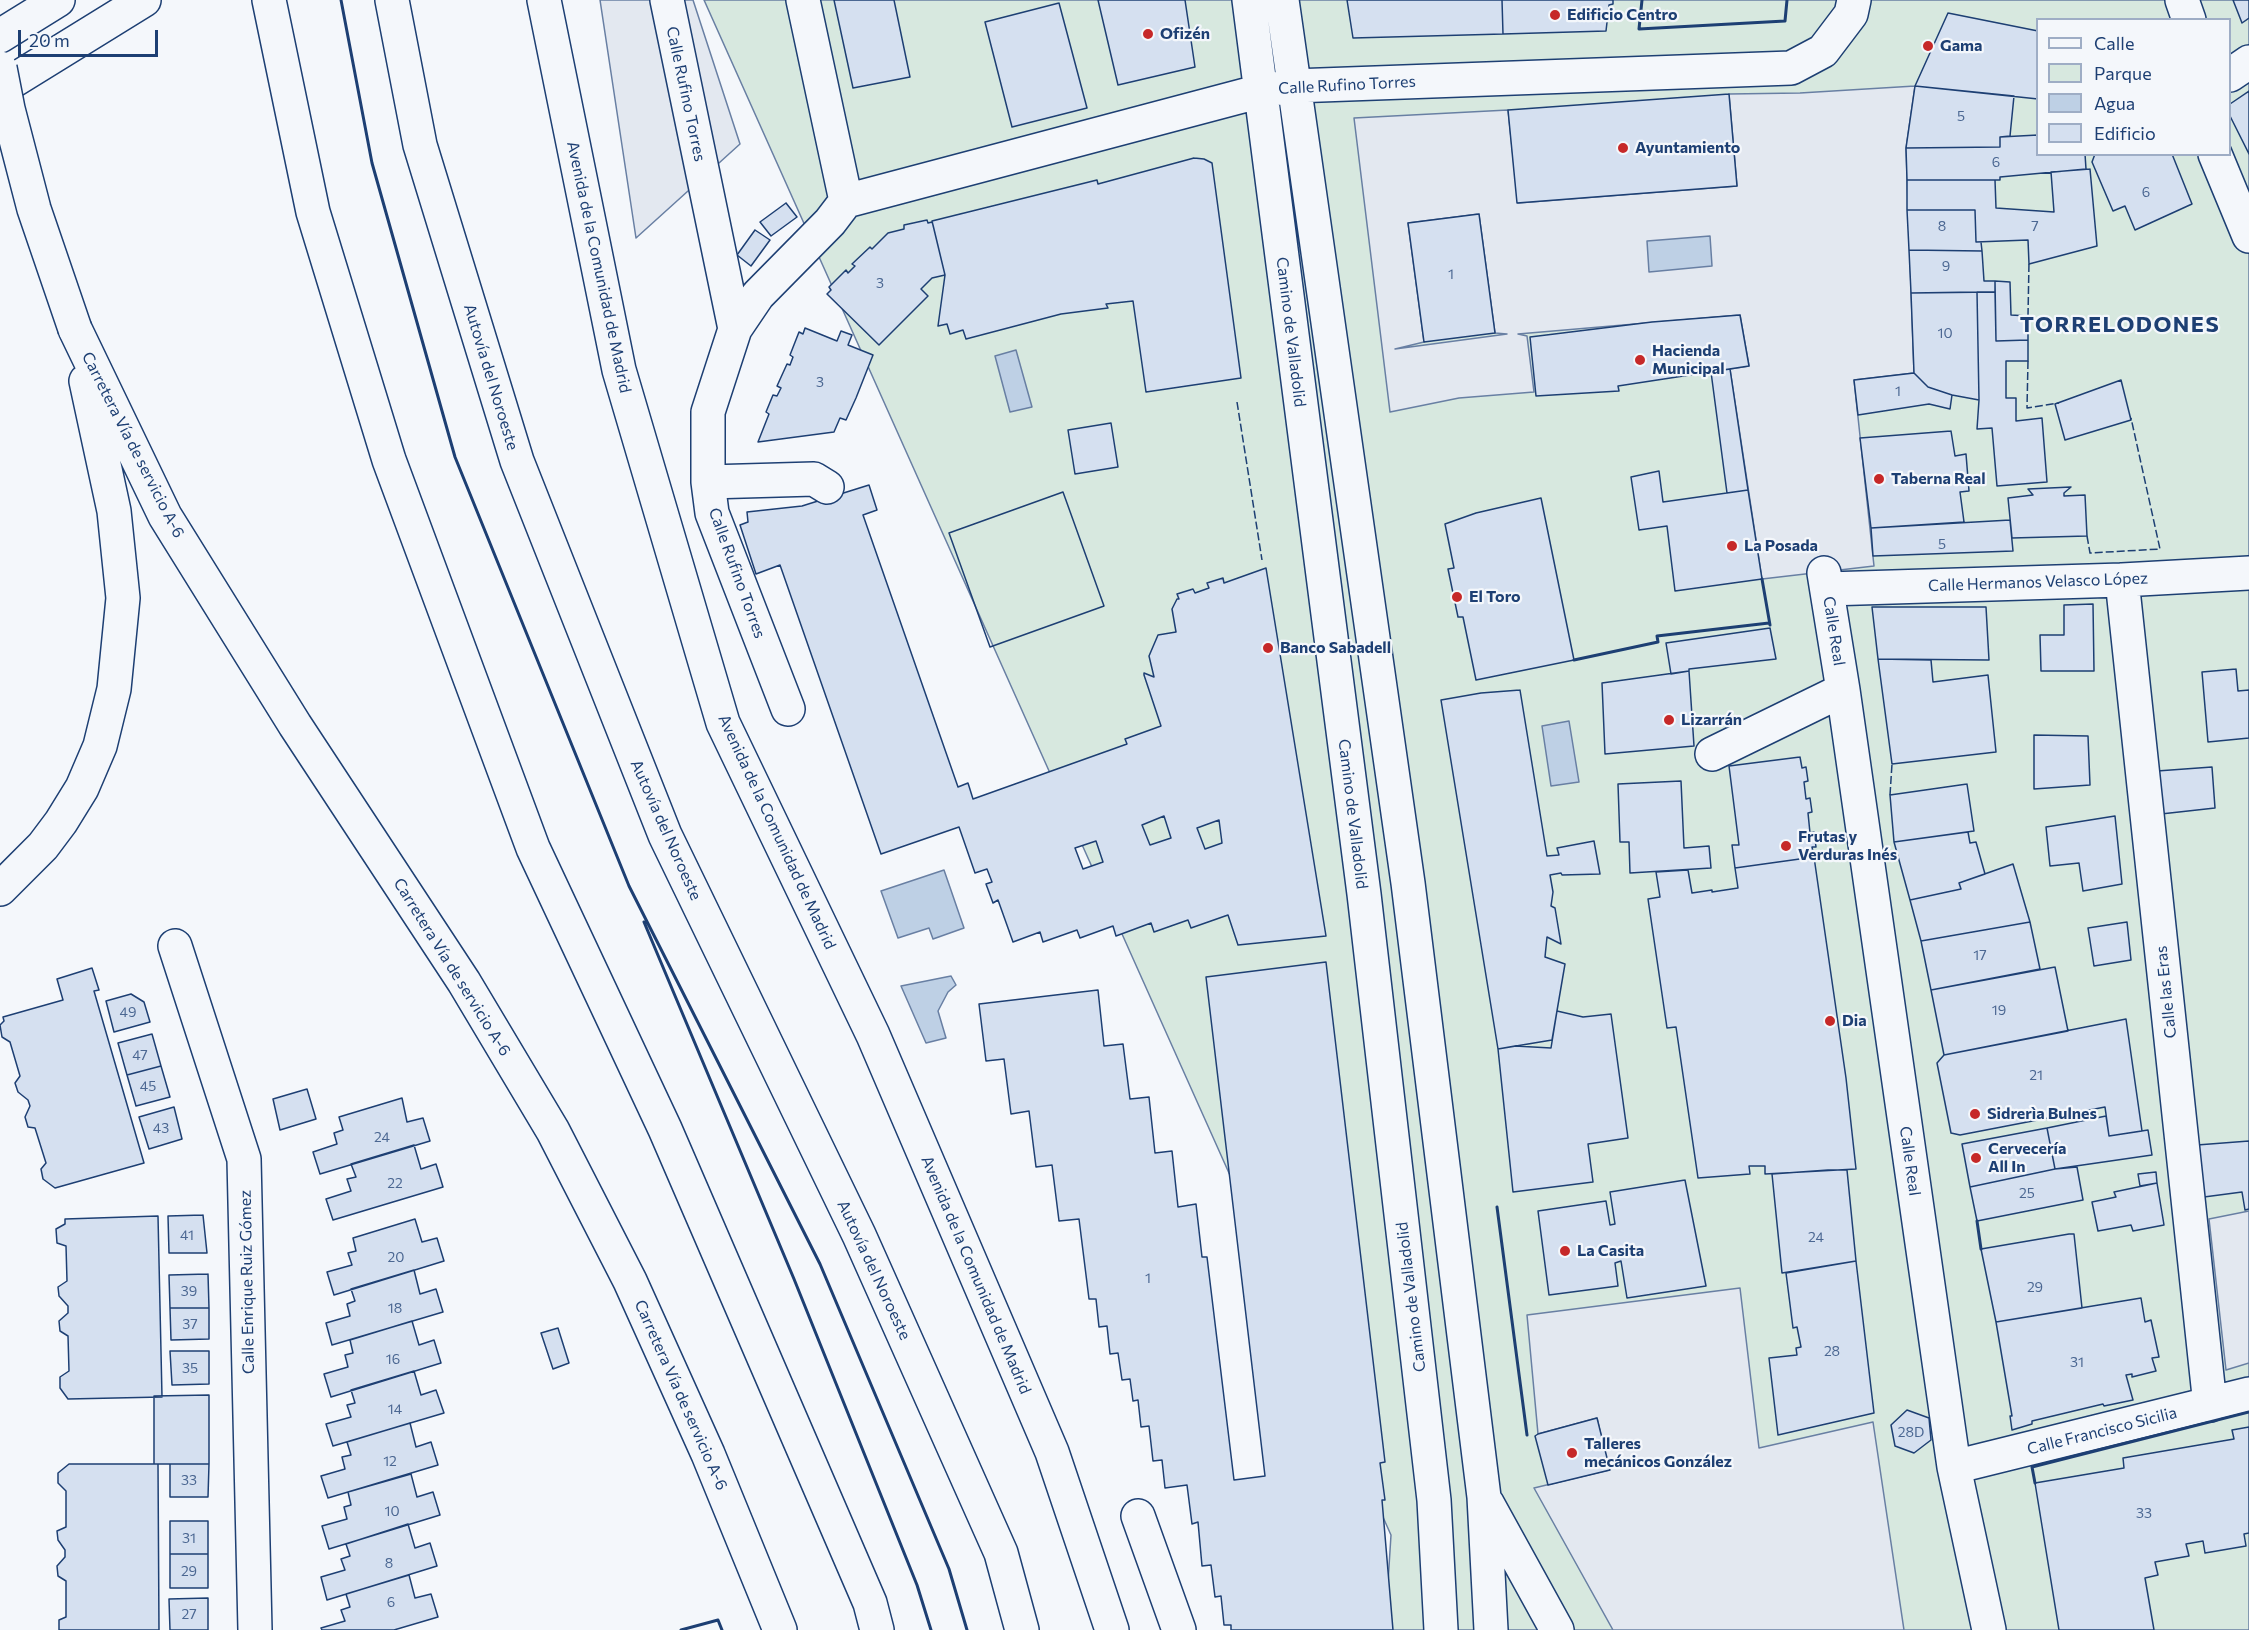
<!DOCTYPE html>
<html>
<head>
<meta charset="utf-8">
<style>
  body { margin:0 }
  #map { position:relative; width:2249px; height:1630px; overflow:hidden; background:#f4f7fb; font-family:Commissioner,sans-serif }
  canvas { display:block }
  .legend { position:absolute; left:2036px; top:18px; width:195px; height:138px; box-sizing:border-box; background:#f4f7fb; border:2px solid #9eadc5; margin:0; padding:8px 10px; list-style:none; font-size:18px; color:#1d3f73 }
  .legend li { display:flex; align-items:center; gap:12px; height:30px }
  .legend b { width:30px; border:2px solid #9eadc5 }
  .scale { position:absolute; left:18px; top:30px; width:140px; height:27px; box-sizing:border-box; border:3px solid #1d3f73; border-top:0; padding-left:8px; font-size:18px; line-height:21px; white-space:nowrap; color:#1d3f73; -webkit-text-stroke:4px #f4f7fb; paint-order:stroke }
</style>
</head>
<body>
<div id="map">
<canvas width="2249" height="1630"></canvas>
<ul class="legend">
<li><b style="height:8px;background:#f4f7fb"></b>Calle</li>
<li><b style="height:16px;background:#d7e8df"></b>Parque</li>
<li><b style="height:16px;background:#bed0e5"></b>Agua</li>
<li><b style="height:16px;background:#d5e0f0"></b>Edificio</li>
</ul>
<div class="scale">20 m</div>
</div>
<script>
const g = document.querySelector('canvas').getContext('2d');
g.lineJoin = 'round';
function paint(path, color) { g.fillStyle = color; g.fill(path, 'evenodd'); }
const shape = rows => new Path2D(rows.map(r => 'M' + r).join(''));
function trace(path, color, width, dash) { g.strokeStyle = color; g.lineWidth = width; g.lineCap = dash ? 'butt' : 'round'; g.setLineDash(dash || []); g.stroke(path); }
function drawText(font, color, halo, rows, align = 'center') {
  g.font = font + ' Commissioner,sans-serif'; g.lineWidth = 4.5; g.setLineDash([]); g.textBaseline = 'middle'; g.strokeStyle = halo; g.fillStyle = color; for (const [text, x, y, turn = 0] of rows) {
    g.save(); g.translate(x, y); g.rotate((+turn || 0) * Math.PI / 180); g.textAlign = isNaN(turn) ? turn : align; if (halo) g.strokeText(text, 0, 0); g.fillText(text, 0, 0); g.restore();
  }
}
const green = shape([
  [704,0,2249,0,2249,1630,1385,1630,1391,1535,704,0],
  [2038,20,2230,20,2230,154,2038,154,2038,20]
]);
paint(green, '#d7e8df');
trace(green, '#687fa3', 1.5);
const parking = shape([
  [600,0,693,0,740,144,636,238,600,0],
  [1915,86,1906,148,1914,373,1854,380,1874,566,1762,579,1730,369,1749,366,1740,315,1518,334,1527,336,1534,392,1459,398,1390,412,1354,118,1508,110,1518,203,1737,186,1729,94,1800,93,1915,86],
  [1479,214,1495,333,1507,334,1395,349,1424,342,1408,223,1479,214],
  [2249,1211,2249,1363,2226,1370,2209,1219,2249,1211],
  [1740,1288,1759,1448,1873,1422,1904,1630,1613,1630,1534,1488,1609,1470,1597,1418,1538,1434,1527,1315,1740,1288]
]);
paint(parking, '#e3e8f0');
trace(parking, '#687fa3', 1.5);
const water = shape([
  [1710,236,1712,266,1649,272,1647,241,1710,236],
  [1016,350,1032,407,1010,412,995,356,1016,350],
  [1569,721,1579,782,1551,786,1542,726,1569,721],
  [944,870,964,928,933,939,929,928,898,938,881,891,944,870],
  [951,976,956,985,948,992,938,1011,946,1038,926,1043,901,986,951,976]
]);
paint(water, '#bed0e5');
trace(water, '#687fa3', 1.5);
const building = shape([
  [834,0,894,0,910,77,853,88,834,0],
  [1098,0,1185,0,1195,67,1118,85,1098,0],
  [1347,0,1502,0,1503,34,1353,38,1347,0],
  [1502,0,1613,0,1613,4,1609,5,1606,31,1503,34,1502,0],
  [2233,0,2249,0,2249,18,2242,23,2233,0],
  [1059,3,1087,108,1012,127,985,22,1059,3],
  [1948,13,2038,31,2038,99,1915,86,1948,13],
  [1915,86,2014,96,2010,136,2000,137,2000,147,1906,148,1915,86],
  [2249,91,2249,154,2230,116,2230,104,2249,91],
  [1729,94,1737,186,1517,203,1508,110,1729,94],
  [2038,135,2038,154,2085,154,2086,169,2000,177,2000,180,1907,180,1906,148,2000,147,2000,137,2038,135],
  [2095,154,2172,154,2192,204,2135,230,2125,206,2113,211,2092,162,2095,154],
  [1194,158,1204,159,1212,163,1241,378,1146,392,1133,301,1106,304,1108,308,1061,314,966,339,963,330,950,334,947,324,938,326,945,275,932,221,1097,180,1098,184,1194,158],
  [2090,169,2097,246,2029,264,2028,240,1976,242,1975,210,1907,210,1907,180,1995,180,1996,208,2054,212,2051,172,2090,169],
  [786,203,797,217,771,236,760,222,786,203],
  [1907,210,1975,210,1976,242,1981,242,1982,251,1909,250,1907,210],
  [1479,214,1495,333,1424,342,1408,223,1479,214],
  [927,220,928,223,932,222,933,225,945,275,932,278,921,289,928,296,879,345,827,294,831,290,829,287,846,270,848,273,855,266,852,264,870,247,872,249,888,233,904,229,904,225,927,220],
  [755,230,770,240,751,266,737,255,755,230],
  [1909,250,1982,251,1984,281,1995,281,1995,292,1911,293,1909,250],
  [1995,281,2010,282,2011,315,2028,316,2028,340,1996,341,1995,281],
  [1977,292,1979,400,1952,395,1928,387,1914,373,1911,293,1977,292],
  [1977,292,1995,292,1996,341,2028,340,2028,361,2006,361,2006,398,2016,398,2016,421,2042,418,2047,482,1997,486,1992,428,1977,429,1979,400,1977,292],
  [1740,315,1749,366,1618,386,1619,391,1536,396,1530,337,1652,322,1740,315],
  [805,328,837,341,841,331,852,335,848,345,873,355,856,398,846,420,840,418,834,432,758,442,769,414,766,412,773,395,777,396,781,388,777,386,787,364,790,365,793,357,790,355,799,332,803,334,805,328],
  [1730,369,1748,490,1727,493,1711,372,1730,369],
  [1914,373,1928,387,1952,395,1950,409,1929,404,1858,415,1854,380,1914,373],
  [2121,380,2131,420,2065,440,2055,404,2121,380],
  [1111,423,1118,467,1075,474,1068,430,1111,423],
  [1951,431,1955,456,1966,454,1969,491,1960,492,1964,522,1871,528,1860,438,1951,431],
  [1659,471,1663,502,1748,490,1762,579,1675,591,1667,526,1639,530,1631,477,1659,471],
  [869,485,877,510,863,515,958,787,968,783,973,799,1127,744,1125,739,1161,726,1144,675,1144,673,1154,677,1149,656,1158,635,1176,632,1172,609,1177,599,1179,599,1177,594,1193,589,1195,593,1209,588,1207,583,1223,578,1224,583,1266,568,1326,936,1238,945,1228,915,1191,928,1188,920,1154,932,1151,923,1116,936,1113,926,1080,938,1077,930,1043,942,1040,932,1013,942,998,900,993,903,986,884,992,882,987,869,975,873,959,827,881,854,780,565,756,574,740,525,748,522,747,512,802,506,869,485],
  [1164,816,1171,838,1150,845,1142,825,1164,816],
  [1219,820,1222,843,1205,849,1197,828,1219,820],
  [1096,841,1103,862,1083,869,1075,848,1096,841],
  [2071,487,2064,493,2064,496,2085,495,2087,536,2012,538,2008,498,2033,495,2028,489,2071,487],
  [1063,492,1104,606,990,647,949,533,1063,492],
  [1063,492,1104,606,990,647,949,533,1063,492],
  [1541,498,1574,660,1476,680,1463,617,1458,617,1448,569,1454,568,1445,524,1476,513,1541,498],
  [2010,520,2013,551,1873,556,1871,528,2010,520],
  [2093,604,2094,671,2041,671,2040,635,2064,635,2064,605,2093,604],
  [1872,607,1986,607,1989,660,1878,659,1872,607],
  [1770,628,1776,659,1689,669,1689,671,1671,674,1666,643,1770,628],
  [1878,659,1931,660,1933,682,1988,675,1996,752,1892,764,1878,659],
  [2236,669,2238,691,2249,690,2249,738,2208,742,2202,672,2236,669],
  [1689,671,1694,746,1605,754,1602,683,1689,671],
  [1520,690,1547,856,1559,855,1557,848,1594,841,1600,874,1562,875,1561,873,1550,875,1553,892,1551,906,1555,908,1561,944,1547,937,1545,957,1565,964,1552,1040,1498,1049,1441,700,1481,693,1520,690],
  [2034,735,2088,736,2090,785,2034,789,2034,735],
  [1800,757,1802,768,1806,767,1808,781,1804,782,1806,799,1810,798,1812,812,1808,813,1810,833,1814,832,1816,847,1812,847,1814,857,1735,868,1732,845,1739,845,1729,766,1800,757],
  [2212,767,2215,808,2161,814,2157,771,2212,767],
  [1681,781,1684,848,1709,846,1711,868,1630,873,1629,842,1620,842,1618,784,1681,781],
  [1967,784,1974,831,1894,842,1890,795,1967,784],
  [2115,816,2122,884,2083,891,2079,863,2050,866,2046,827,2115,816],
  [1968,832,1970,843,1976,842,1985,874,1959,883,1961,889,1910,900,1894,842,1968,832],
  [1814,857,1846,1078,1856,1169,1765,1174,1765,1166,1749,1166,1750,1174,1698,1178,1676,1027,1667,1028,1648,899,1660,897,1656,872,1688,870,1692,893,1712,890,1712,892,1738,888,1735,868,1814,857],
  [2013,864,2030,922,1921,941,1910,900,1961,889,1959,883,2013,864],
  [2030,922,2040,969,1931,990,1921,941,2030,922],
  [2127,922,2131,960,2094,966,2088,928,2127,922],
  [1326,962,1385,1462,1380,1463,1385,1500,1382,1500,1393,1630,1231,1630,1231,1625,1224,1625,1221,1596,1215,1597,1211,1565,1202,1566,1198,1522,1192,1524,1187,1485,1165,1488,1162,1460,1153,1461,1149,1426,1141,1427,1138,1400,1133,1401,1130,1379,1122,1380,1118,1353,1110,1354,1107,1326,1099,1327,1096,1299,1089,1299,1079,1219,1059,1221,1052,1165,1036,1167,1029,1111,1011,1114,1004,1059,986,1061,979,1004,1098,990,1104,1046,1123,1044,1130,1099,1149,1097,1155,1153,1172,1151,1178,1207,1196,1204,1202,1257,1207,1257,1234,1480,1265,1476,1206,977,1326,962],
  [2055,967,2068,1031,1944,1055,1931,990,2055,967],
  [92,968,99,990,94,991,144,1163,55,1188,43,1179,41,1169,46,1163,35,1128,28,1127,25,1117,30,1106,28,1100,18,1092,15,1083,20,1076,10,1042,2,1037,0,1025,4,1021,3,1017,63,1000,57,979,92,968],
  [131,994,144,1002,150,1022,114,1032,106,1001,131,994],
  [1557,1011,1583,1017,1611,1014,1628,1138,1588,1144,1593,1182,1513,1192,1498,1049,1515,1046,1551,1048,1557,1011],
  [2126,1019,2142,1131,2109,1136,2105,1107,1960,1135,1951,1133,1937,1063,1944,1055,2126,1019],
  [152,1034,161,1066,127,1075,118,1043,152,1034],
  [161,1066,170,1097,136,1106,127,1075,161,1066],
  [307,1089,316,1119,280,1130,273,1099,307,1089],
  [402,1098,407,1122,423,1118,430,1141,320,1174,313,1152,337,1144,334,1133,343,1130,339,1117,402,1098],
  [174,1107,182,1139,149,1149,139,1117,174,1107],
  [2106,1116,2109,1136,2148,1130,2152,1155,2055,1169,2047,1128,2106,1116],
  [2047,1128,2055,1169,1970,1187,1962,1144,2047,1128],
  [2249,1141,2249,1209,2245,1210,2242,1192,2204,1197,2197,1145,2249,1141],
  [414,1145,421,1169,436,1164,443,1187,333,1220,326,1199,351,1191,347,1179,356,1177,351,1164,414,1145],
  [2077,1167,2083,1200,1977,1221,1970,1187,2055,1169,2077,1167],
  [1828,1170,1847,1170,1856,1261,1782,1273,1772,1174,1828,1170],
  [2156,1172,2157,1183,2140,1186,2138,1174,2156,1172],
  [1685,1180,1706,1286,1627,1298,1621,1261,1615,1263,1618,1286,1549,1295,1538,1211,1606,1201,1610,1225,1615,1224,1610,1192,1685,1180],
  [2157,1183,2164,1225,2133,1231,2131,1225,2098,1231,2092,1202,2116,1197,2114,1192,2157,1183],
  [203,1215,207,1253,169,1253,168,1216,203,1215],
  [158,1216,162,1397,68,1399,60,1388,60,1377,69,1371,68,1336,60,1331,59,1321,68,1313,68,1306,59,1296,58,1287,67,1281,66,1246,57,1243,56,1229,65,1224,65,1219,158,1216],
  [415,1219,422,1242,437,1238,444,1261,334,1295,327,1272,352,1265,348,1253,356,1251,353,1238,415,1219],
  [2069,1234,2074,1234,2082,1308,1996,1322,1981,1249,2069,1234],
  [1856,1261,1874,1413,1778,1435,1769,1358,1797,1355,1796,1348,1801,1347,1797,1327,1793,1328,1786,1273,1856,1261],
  [414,1270,420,1294,436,1289,443,1312,332,1345,326,1323,350,1316,347,1304,355,1301,351,1289,414,1270],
  [208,1274,209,1308,170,1308,169,1275,208,1274],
  [2141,1298,2145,1322,2151,1320,2159,1357,2152,1358,2156,1371,2132,1377,2132,1374,2126,1375,2133,1400,2104,1406,2103,1404,2032,1421,2032,1424,2012,1430,2010,1416,2012,1416,1996,1322,2141,1298],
  [170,1308,209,1308,209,1339,171,1340,170,1308],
  [412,1321,419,1345,434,1340,441,1363,331,1397,324,1374,348,1367,345,1355,353,1353,350,1340,412,1321],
  [558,1328,569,1363,553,1369,541,1333,558,1328],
  [170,1351,209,1351,209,1384,172,1385,170,1351],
  [414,1371,421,1395,436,1390,444,1413,333,1446,326,1424,351,1417,347,1405,355,1403,351,1390,414,1371],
  [209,1395,209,1464,154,1464,154,1396,209,1395],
  [1907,1410,1929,1418,1931,1440,1914,1453,1895,1446,1891,1425,1907,1410],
  [1597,1418,1610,1470,1548,1485,1535,1436,1538,1434,1597,1418],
  [410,1423,416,1447,431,1442,438,1465,328,1498,321,1476,345,1469,342,1457,351,1455,347,1442,410,1423],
  [2249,1427,2249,1533,2244,1534,2246,1546,2205,1553,2203,1541,2186,1544,2189,1556,2155,1562,2158,1575,2145,1578,2154,1630,2059,1630,2035,1483,2124,1468,2123,1458,2234,1439,2232,1430,2249,1427],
  [69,1464,158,1464,159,1630,59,1630,59,1620,66,1617,66,1581,58,1576,57,1566,65,1557,65,1550,58,1540,57,1531,66,1527,66,1491,58,1483,58,1473,69,1464],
  [170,1464,209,1464,208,1497,170,1497,170,1464],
  [411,1474,417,1497,433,1492,440,1515,329,1549,322,1526,347,1519,344,1507,351,1505,348,1492,411,1474],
  [170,1521,208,1521,208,1554,170,1554,170,1521],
  [408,1524,415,1548,430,1543,437,1566,327,1600,321,1577,345,1570,341,1559,350,1556,346,1544,408,1524],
  [170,1554,208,1554,208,1588,170,1588,170,1554],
  [409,1575,415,1598,431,1594,438,1617,394,1630,322,1630,321,1628,345,1621,341,1610,350,1607,346,1594,409,1575],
  [208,1598,208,1630,170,1630,169,1599,208,1598]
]);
paint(building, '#d5e0f0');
trace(building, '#1d3f73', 1.5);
const minor = shape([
  [544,0,619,370,723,723,873,1035,1052,1452,1112,1630],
  [667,0,735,329],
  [803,0,846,201],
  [1249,0,1364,894,1434,1500,1441,1630],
  [1282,0,1408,883,1484,1497,1491,1630],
  [2182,0,2189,20],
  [0,36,58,0],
  [2230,75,2249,62],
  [0,89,144,0],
  [2215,154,2249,236],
  [75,329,165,516,295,725,464,982,553,1131,630,1281,708,1454,780,1630],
  [708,482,814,479,827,487],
  [1824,573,1843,690,1954,1467,1989,1630],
  [2122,580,2210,1405],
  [1827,589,2122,580,2249,573],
  [788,709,712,513,708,482,708,412,735,329,758,295,830,222,846,201,1261,91,1293,86,1791,68,1823,51,1851,14,1854,0],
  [1712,754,1843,690],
  [0,889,43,846,61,822,82,788,100,746,114,689,123,598,114,511,86,381],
  [175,946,244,1159,255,1630],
  [1954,1467,2249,1394],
  [1487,1503,1557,1630],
  [1138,1516,1179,1630]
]);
const highway = shape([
  [269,0,313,212,389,460,533,848,665,1129,870,1603,877,1630],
  [392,0,420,145,517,461,665,835,859,1235,1001,1553,1022,1630]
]);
trace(minor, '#1d3f73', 36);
trace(highway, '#1d3f73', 36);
trace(minor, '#f4f7fb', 33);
trace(highway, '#f4f7fb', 33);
const minorBridge = shape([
  [0,68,8,109,34,209,75,329]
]);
trace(minorBridge, '#1d3f73', 36, []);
trace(minorBridge, '#f4f7fb', 33);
trace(shape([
  [2028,316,2029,262],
  [2028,361,2027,408,2059,403],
  [1237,402,1262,560],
  [2087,536,2090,553,2160,549,2131,418],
  [1890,795,1892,764]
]), '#1d3f73', 1.5, [8, 3]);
trace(shape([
  [341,0,372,163,455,457,629,886,820,1264,949,1569,967,1630],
  [1642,0,1639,29,1785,21,1787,0],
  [1762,579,1770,625],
  [1574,660,1658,642,1657,636,1769,623],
  [644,922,794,1279,917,1585,931,1630],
  [1497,1207,1527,1435],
  [1977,1221,1981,1249],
  [2035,1483,2032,1467,2249,1412],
  [681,1630,718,1620,722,1630]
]), '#1d3f73', 3);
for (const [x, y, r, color] of [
  [1555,15,6,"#c62828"],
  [1148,34,6,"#c62828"],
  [1928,46,6,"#c62828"],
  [1623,148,6,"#c62828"],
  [1640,360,6,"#c62828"],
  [1879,479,6,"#c62828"],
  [1732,546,6,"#c62828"],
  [1457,597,6,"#c62828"],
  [1268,648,6,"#c62828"],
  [1669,720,6,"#c62828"],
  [1786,846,6,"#c62828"],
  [1830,1021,6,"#c62828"],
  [1975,1114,6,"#c62828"],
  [1976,1158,6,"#c62828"],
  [1565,1251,6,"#c62828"],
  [1572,1453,6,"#c62828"]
]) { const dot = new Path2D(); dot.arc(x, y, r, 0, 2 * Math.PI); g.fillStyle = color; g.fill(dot); trace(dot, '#f4f7fb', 2); }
drawText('14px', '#4b6792', null, [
  ["5",1961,116],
  ["6",1996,162],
  ["6",2146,192],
  ["8",1942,226],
  ["7",2035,226],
  ["9",1946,266],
  ["1",1451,274],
  ["3",880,283],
  ["10",1945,333],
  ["3",820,382],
  ["1",1898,391],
  ["5",1942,544],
  ["17",1980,955],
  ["19",1999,1010],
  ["49",128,1012],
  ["47",140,1055],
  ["21",2036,1075],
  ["45",148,1086],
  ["43",161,1128],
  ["24",382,1137],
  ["22",395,1183],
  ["25",2027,1193],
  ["41",187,1235],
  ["24",1816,1237],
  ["20",396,1257],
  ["1",1148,1278],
  ["29",2035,1287],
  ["39",189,1291],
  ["18",395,1308],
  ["37",190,1324],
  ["28",1832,1351],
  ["16",393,1359],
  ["31",2077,1362],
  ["35",190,1368],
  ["14",395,1409],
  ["28D",1911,1432],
  ["12",390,1461],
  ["33",189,1480],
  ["10",392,1511],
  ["33",2144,1513],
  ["31",189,1538],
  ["8",389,1563],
  ["29",189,1571],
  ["6",391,1602],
  ["27",189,1614]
]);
drawText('bold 16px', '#1d3f73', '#f4f7fb', [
  ["Edificio Centro",1567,15],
  ["Ofizén",1160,34],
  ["Gama",1940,46],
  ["Ayuntamiento",1635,148],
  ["Hacienda",1652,351],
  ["Municipal",1652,369],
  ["Taberna Real",1891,479],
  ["La Posada",1744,546],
  ["El Toro",1469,597],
  ["Banco Sabadell",1280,648],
  ["Lizarrán",1681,720],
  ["Frutas y",1798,837],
  ["Verduras Inés",1798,855],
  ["Dia",1842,1021],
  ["Sidrerìa Bulnes",1987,1114],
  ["Cervecería",1988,1149],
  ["All In",1988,1167],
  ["La Casita",1577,1251],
  ["Talleres",1584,1444],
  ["mecánicos González",1584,1462]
], 'left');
drawText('16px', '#1d3f73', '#f4f7fb', [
  ["Calle Rufino Torres",1347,85,-3],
  ["Calle Rufino Torres",686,94,78],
  ["Avenida de la Comunidad de Madrid",599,267,78],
  ["Camino de Valladolid",1291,332,83],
  ["Autovía del Noroeste",491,377,73],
  ["Carretera Vía de servicio A-6",133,445,63],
  ["Calle Rufino Torres",737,573,70],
  ["Calle Hermanos Velasco López",2038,582,-2],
  ["Calle Real",1834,631,81],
  ["Camino de Valladolid",1353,814,83],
  ["Autovía del Noroeste",666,830,66],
  ["Avenida de la Comunidad de Madrid",777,832,65],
  ["Carretera Vía de servicio A-6",452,967,58],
  ["Calle las Eras",2166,992,-96],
  ["Calle Real",1910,1161,82],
  ["Autovía del Noroeste",874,1270,65],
  ["Avenida de la Comunidad de Madrid",976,1275,67],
  ["Calle Enrique Ruiz Gómez",247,1282,-91],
  ["Camino de Valladolid",1411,1297,-97],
  ["Carretera Vía de servicio A-6",681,1395,66],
  ["Calle Francisco Sicilia",2102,1431,-14]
]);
g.letterSpacing = '1.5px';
drawText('bold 22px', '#1d3f73', '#f4f7fb', [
  ["TORRELODONES",2120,325]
]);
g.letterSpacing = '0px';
</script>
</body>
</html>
